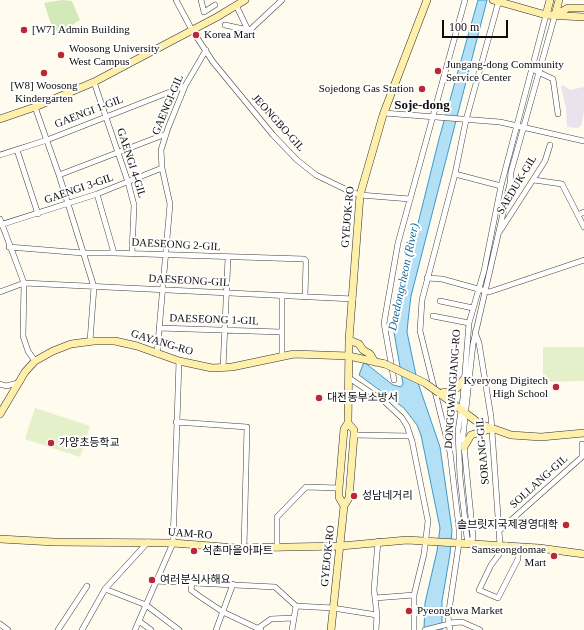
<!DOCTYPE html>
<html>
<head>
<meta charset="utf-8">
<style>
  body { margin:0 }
  #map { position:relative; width:584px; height:630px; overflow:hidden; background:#fffbee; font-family:"Times New Roman",serif }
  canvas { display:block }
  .scale { position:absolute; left:442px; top:20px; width:66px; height:18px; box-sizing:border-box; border:2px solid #0d0d0d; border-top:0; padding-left:5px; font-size:12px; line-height:14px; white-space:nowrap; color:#0d0d0d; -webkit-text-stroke:3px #fff; paint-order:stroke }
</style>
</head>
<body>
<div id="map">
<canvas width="584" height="630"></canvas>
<div class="scale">100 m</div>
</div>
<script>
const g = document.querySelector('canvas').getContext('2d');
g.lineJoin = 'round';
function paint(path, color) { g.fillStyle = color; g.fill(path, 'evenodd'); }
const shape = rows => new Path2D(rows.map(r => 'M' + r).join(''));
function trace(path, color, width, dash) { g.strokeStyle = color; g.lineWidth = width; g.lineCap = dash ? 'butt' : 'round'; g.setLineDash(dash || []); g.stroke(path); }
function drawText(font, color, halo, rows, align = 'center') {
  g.font = font + ' "Times New Roman","Noto Sans KR",serif'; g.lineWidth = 4; g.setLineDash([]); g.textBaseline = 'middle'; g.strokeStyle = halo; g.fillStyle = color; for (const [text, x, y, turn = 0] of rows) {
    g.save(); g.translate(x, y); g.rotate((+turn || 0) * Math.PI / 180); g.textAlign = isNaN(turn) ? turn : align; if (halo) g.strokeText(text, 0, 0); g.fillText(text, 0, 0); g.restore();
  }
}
paint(shape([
  [563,85,570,90,584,87,584,112,581,126,577,128,567,127,566,108,561,87]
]), '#eae2ec');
paint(shape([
  [62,0,72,1,80,20,55,36,44,3]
]), '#d3e9b8');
paint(shape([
  [543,347,584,347,584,381,543,382],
  [35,408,90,426,80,457,25,439]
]), '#e4f0ca');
const water = shape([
  [478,0,487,0,411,296,408,321,407,332,417,380,440,447,452,530,450,554,442,601,442,630,424,630,425,603,437,551,440,528,421,435,417,425,404,408,359,375,364,362,393,385,401,387,403,384,394,332,394,320,439,139,478,0]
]);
paint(water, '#b3e0f5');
trace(water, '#3b99cb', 1);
const street = shape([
  [176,0,192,30,213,62,273,135,297,160,316,175,349,191,360,195,410,199],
  [201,0,204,12,215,5],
  [236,5,248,30],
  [225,25,248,30,251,29,282,0],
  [536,71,553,79,558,114],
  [94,82,128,182,134,205,132,253],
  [35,107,59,175,94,287,90,341],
  [384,113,500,122,584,141],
  [17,150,38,214],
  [0,155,47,140,185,86],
  [455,174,501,186],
  [59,175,166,134],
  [534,180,562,184,584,227],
  [97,194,114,253],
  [578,215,584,212],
  [0,219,24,283,23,336,28,351,35,361],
  [0,225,97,194,162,168],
  [500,231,545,161,550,145],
  [9,247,83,253,114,253,304,259,306,261,305,297],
  [427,278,442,279,489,292,584,260],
  [0,292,24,283,353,299],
  [282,296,282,356],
  [440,301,473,308],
  [433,316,469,323],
  [159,328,281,332],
  [475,332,479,343,491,417,500,545],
  [157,354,170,204,162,168,161,150,168,128,185,86,206,50],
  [223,368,228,258],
  [349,378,385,402,402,418,407,426,412,441,428,521,424,554,414,595,414,630],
  [394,380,384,323,398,243,465,0],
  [0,384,6,386,18,383],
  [176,422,247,427,244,548],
  [354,435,410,436],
  [500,530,582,457,582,444],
  [471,544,467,538,460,477,458,431,463,398,469,323,484,271,501,186,546,15],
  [471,544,473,537,463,436,473,344,510,183,511,172,555,15],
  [506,545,491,565,479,590,498,598,518,559,518,546],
  [277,548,277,517,306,487,339,488],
  [155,581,275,587,296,606,333,608,377,615],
  [192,582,191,590,199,596,223,612,261,630],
  [105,589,146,605,179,630],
  [375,598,414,595],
  [139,621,151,630],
  [449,623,462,622,480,630],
  [0,624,8,630],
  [257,629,271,619,293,618],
  [58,630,87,586],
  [82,630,105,589,148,542],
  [135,630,173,543,179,361],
  [216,630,233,584],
  [292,630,296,606],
  [376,630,377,615,374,590,378,541],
  [425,630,449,624],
  [450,630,448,617,459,543,459,528,450,452,420,331,422,300,455,174,466,120,499,0]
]);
const secondary = shape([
  [493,0,546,15,584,17],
  [546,15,550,0],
  [555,15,568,8,584,8],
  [555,15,559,0],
  [0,119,35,107,94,82,217,17,245,0],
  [349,340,359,344,363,350,370,354,375,362],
  [439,393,480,424,511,435,541,437,584,433],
  [439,393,449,392,457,388,464,379],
  [0,414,25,372,35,361,53,351,71,344,94,341,115,341,137,346,179,361,212,368,232,367,294,354,349,356,385,364],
  [464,447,471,435,490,429],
  [344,506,339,497,339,488,344,429,348,423,349,340,360,195,383,115,427,0],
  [0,539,54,542,173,543,236,548,341,546,407,540,539,548,584,554],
  [331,630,344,506,349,498,354,435,354,430,348,423]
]);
trace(street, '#404040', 6);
trace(secondary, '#2f2f2f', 8);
trace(street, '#fff', 5);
trace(secondary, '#fef0aa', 7);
const secondaryBridge = shape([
  [385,364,425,383,439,393]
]);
trace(secondaryBridge, '#2f2f2f', 8, []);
trace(secondaryBridge, '#fef0aa', 7);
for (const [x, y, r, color] of [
  [24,30,4,"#bb2735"],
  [196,35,4,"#bb2735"],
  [61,55,4,"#bb2735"],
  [438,71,4,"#bb2735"],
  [44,73,4,"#bb2735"],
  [422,89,4,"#bb2735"],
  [556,387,4,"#bb2735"],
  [319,398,4,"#bb2735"],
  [51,443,4,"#bb2735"],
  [354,496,4,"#bb2735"],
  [566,525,4,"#bb2735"],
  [194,551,4,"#bb2735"],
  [554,556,4,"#bb2735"],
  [152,580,4,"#bb2735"],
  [409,611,4,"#bb2735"]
]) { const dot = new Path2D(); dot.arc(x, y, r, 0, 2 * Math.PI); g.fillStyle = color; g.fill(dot); trace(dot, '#fff', 1.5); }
drawText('11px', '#0d0d0d', '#fff', [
  ["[W7] Admin Building",32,30],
  ["Korea Mart",204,35],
  ["Woosong University",69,49],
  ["West Campus",69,62],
  ["Jungang-dong Community",446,65],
  ["Service Center",446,78],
  ["[W8] Woosong",44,86,"center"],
  ["Kindergarten",44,99,"center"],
  ["Sojedong Gas Station",414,89,"right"],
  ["Kyeryong Digitech",548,381,"right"],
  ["High School",548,394,"right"],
  ["대전동부소방서",327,398],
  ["가양초등학교",59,443],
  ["성남네거리",362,496],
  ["솔브릿지국제경영대학",558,525,"right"],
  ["Samseongdomae",546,550,"right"],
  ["Mart",546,563,"right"],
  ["석촌마을아파트",202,551],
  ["여러분식사해요",160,580],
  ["Pyeonghwa Market",417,611]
], 'left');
drawText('11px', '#0d0d0d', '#fff', [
  ["GAENGI-GIL",168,105,-67],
  ["GAENGI 1-GIL",89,112,-21],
  ["JEONGBO-GIL",278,123,48],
  ["GAENGI 4-GIL",131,163,72],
  ["SAEDUK-GIL",517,185,-59],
  ["GAENGI 3-GIL",79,189,-19],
  ["GYEJOK-RO",348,217,-85],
  ["DAESEONG 2-GIL",176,245,3],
  ["DAESEONG-GIL",189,281,3],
  ["DAESEONG 1-GIL",214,320,2],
  ["GAYANG-RO",162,343,17],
  ["DONGGWANGJANG-RO",453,389,-86],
  ["SORANG-GIL",483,451,-95],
  ["SOLLANG-GIL",539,482,-42],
  ["UAM-RO",190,534,4],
  ["GYEJOK-RO",328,556,-84]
]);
drawText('italic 12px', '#186a9d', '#fff', [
  ["Daedongcheon (River)",404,277,-78]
]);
drawText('bold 13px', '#0d0d0d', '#fff', [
  ["Soje-dong",422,106]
]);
</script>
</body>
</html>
